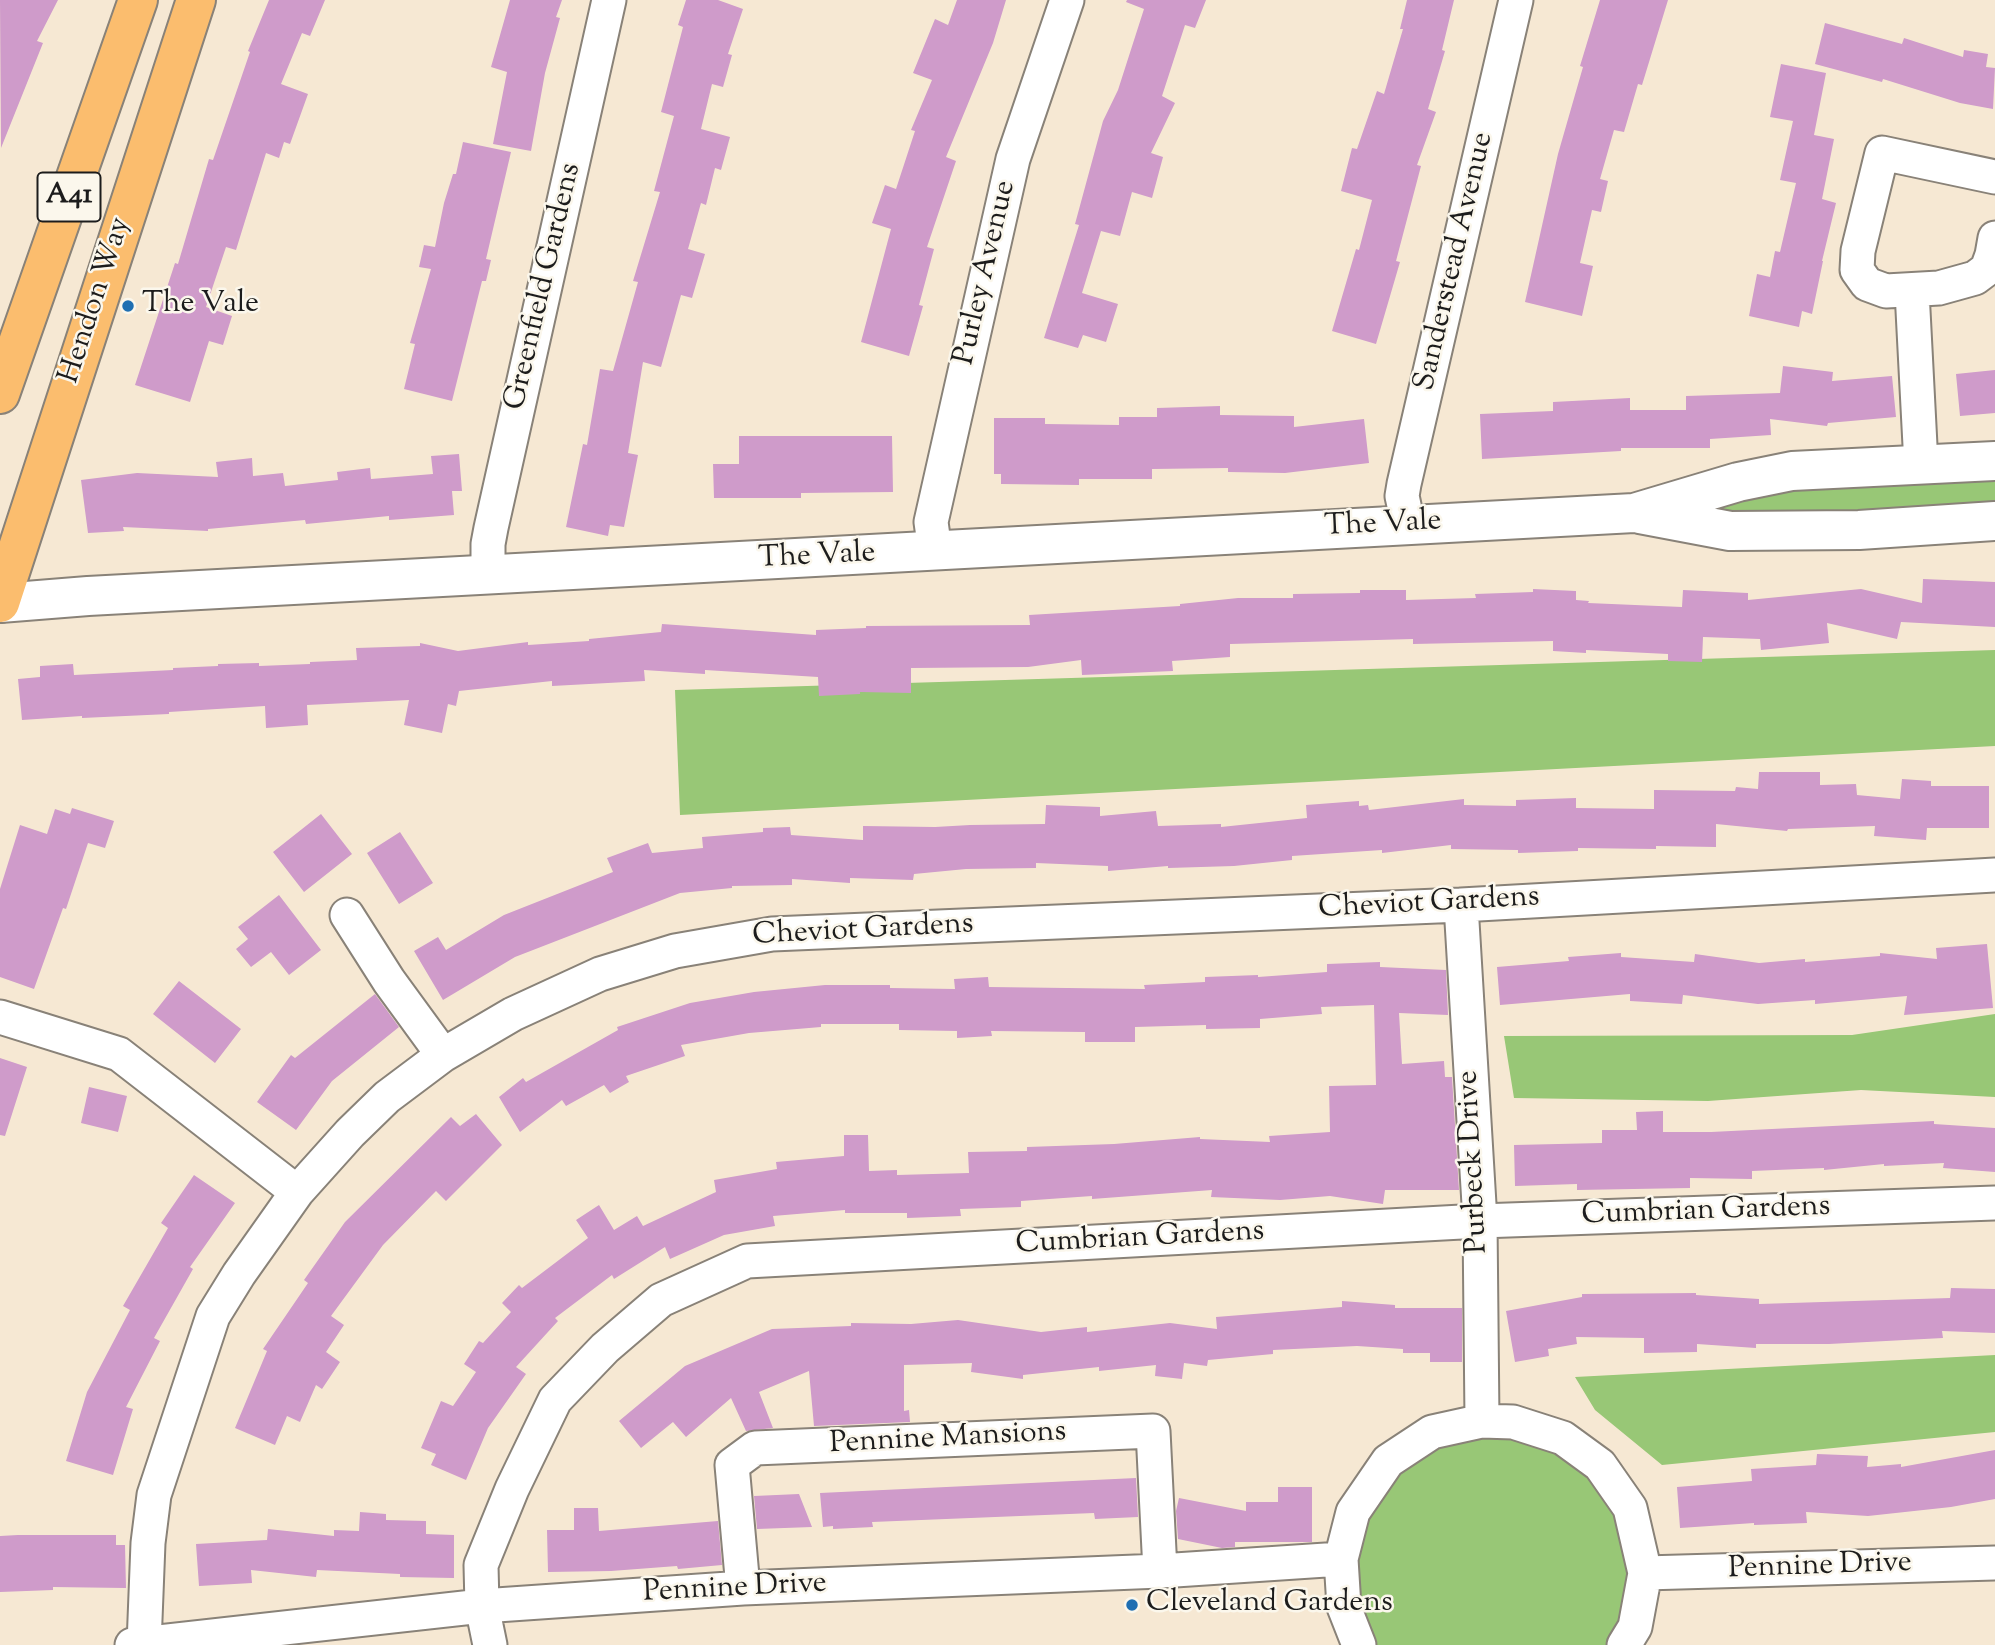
<!DOCTYPE html>
<html>
<head>
<meta charset="utf-8">
<style>
  body { margin:0 }
  canvas { display:block; background:#f6e8d3 }
</style>
</head>
<body>
<canvas width="1995" height="1645"></canvas>
<script>
const g = document.querySelector('canvas').getContext('2d');
g.lineJoin = 'round';
function paint(path, color) { g.fillStyle = color; g.fill(path, 'evenodd'); }
const shape = rows => new Path2D(rows.map(r => 'M' + r).join(''));
function trace(path, color, width, dash) { g.strokeStyle = color; g.lineWidth = width; g.lineCap = dash ? 'butt' : 'round'; g.setLineDash(dash || []); g.stroke(path); }
function drawText(font, color, halo, rows, align = 'center') {
  g.font = font + ' "Sorts Mill Goudy",serif'; g.lineWidth = 5; g.setLineDash([]); g.textBaseline = 'middle'; g.strokeStyle = halo; g.fillStyle = color; for (const [text, x, y, turn = 0] of rows) {
    g.save(); g.translate(x, y); g.rotate((+turn || 0) * Math.PI / 180); g.textAlign = isNaN(turn) ? turn : align; if (halo) g.strokeText(text, 0, 0); g.fillText(text, 0, 0); g.restore();
  }
}
paint(shape([
  [1995,473,1995,512,1705,513,1720,493],
  [1995,650,1995,746,680,815,675,690],
  [1995,1014,1995,1097,1861,1090,1708,1101,1514,1098,1504,1036,1852,1035],
  [1995,1355,1995,1432,1662,1465,1595,1410,1575,1377],
  [1482,1421,1600,1465,1645,1573,1624,1645,1359,1645,1353,1512,1388,1461]
]), '#98c776');
paint(shape([
  [0,0,58,0,37,41,43,43,1,148],
  [269,0,325,0,310,36,302,33,281,84,308,94,290,144,284,142,279,158,266,153,236,250,226,247,206,307,232,316,223,345,209,341,190,402,135,385,175,263,178,264,209,159,213,160,250,52,248,51],
  [510,0,562,0,556,17,560,18,545,73,531,151,493,144,507,72,491,67],
  [686,0,718,0,743,9,728,54,732,55,723,87,712,84,701,129,730,137,721,170,715,168,706,205,701,203,688,249,705,254,692,298,681,295,661,367,643,362,628,453,638,455,624,527,610,525,608,536,566,527,583,444,587,445,600,369,613,371,638,282,633,281,660,192,654,191,674,116,661,112,683,27,678,25],
  [957,0,1006,0,993,43,946,157,956,161,927,247,934,249,919,305,923,306,909,356,861,342,891,229,872,223,885,185,896,189,915,131,911,130,932,80,913,73,935,19,948,25],
  [1127,0,1206,0,1195,28,1185,25,1162,96,1175,103,1151,153,1163,157,1152,198,1132,192,1120,236,1101,231,1082,293,1118,304,1106,342,1083,335,1078,348,1044,338,1079,225,1075,224,1103,121,1118,90,1144,9,1126,2],
  [1407,0,1454,0,1442,50,1445,51,1428,109,1436,112,1417,165,1421,166,1396,261,1400,262,1376,344,1332,331,1356,249,1359,250,1372,200,1341,191,1352,148,1357,149,1377,91,1384,94,1403,29,1400,29],
  [1600,0,1668,0,1642,85,1638,84,1624,132,1614,130,1600,179,1608,181,1601,212,1592,210,1580,263,1593,266,1582,316,1525,302,1558,154,1583,67,1580,66],
  [1825,23,1902,44,1904,38,1963,57,1964,50,1988,54,1986,67,1995,68,1993,109,1960,103,1883,79,1882,82,1815,64],
  [1781,64,1826,73,1814,135,1834,139,1822,199,1836,203,1822,261,1823,261,1812,314,1802,311,1799,327,1749,316,1757,274,1770,277,1775,251,1780,252,1796,183,1780,180,1793,121,1770,117],
  [463,142,511,152,486,259,491,260,486,281,482,281,452,401,404,389,415,344,410,343,431,269,419,267,424,245,435,247,444,203,453,174,456,174],
  [1783,366,1833,372,1832,381,1892,376,1896,417,1828,423,1827,426,1770,419,1771,435,1710,439,1710,448,1621,448,1621,451,1482,459,1480,414,1553,411,1553,402,1630,398,1630,410,1686,410,1686,396,1780,393],
  [1995,370,1995,413,1960,416,1956,374],
  [1220,406,1220,415,1294,416,1294,427,1364,419,1369,463,1285,473,1228,472,1228,468,1152,469,1152,479,1079,479,1079,485,1001,484,1001,474,994,474,994,418,1045,418,1045,424,1119,425,1119,417,1157,417,1157,408],
  [739,436,892,436,893,492,801,493,801,498,714,498,713,464,739,464],
  [459,454,462,491,452,491,454,515,389,520,389,516,306,524,305,520,208,529,208,531,123,527,124,531,88,533,81,480,137,473,218,477,216,462,252,458,253,476,283,473,285,486,338,480,337,472,370,468,371,479,433,474,431,456],
  [1923,579,1995,582,1995,627,1901,622,1897,639,1827,623,1829,643,1761,650,1760,639,1703,637,1702,662,1668,661,1668,654,1586,650,1586,653,1553,651,1553,641,1413,644,1413,639,1230,644,1230,657,1172,661,1173,671,1082,675,1081,660,1028,667,911,668,911,693,860,692,860,694,819,696,818,677,705,670,705,674,644,670,645,681,552,686,552,681,459,691,456,706,448,704,442,733,404,725,409,700,307,705,308,725,266,728,265,706,169,712,169,714,82,718,82,716,22,720,18,679,40,677,40,666,73,664,74,675,173,670,173,668,218,666,218,664,259,663,259,666,310,664,310,662,357,660,356,648,420,646,420,643,458,651,528,642,528,645,589,641,589,639,661,632,662,624,816,635,816,630,866,628,866,626,1030,625,1029,615,1180,606,1180,604,1238,598,1293,598,1293,594,1360,593,1360,590,1406,590,1406,600,1476,598,1475,594,1533,592,1533,589,1576,591,1576,600,1589,601,1588,603,1682,607,1683,590,1748,593,1748,600,1861,589,1922,603],
  [1759,772,1820,772,1820,785,1856,784,1857,795,1900,799,1902,779,1931,781,1931,786,1989,786,1989,828,1927,828,1926,840,1874,836,1875,826,1788,829,1787,831,1716,824,1716,847,1656,846,1656,849,1578,848,1578,851,1518,853,1518,850,1451,849,1451,845,1382,853,1382,850,1292,856,1292,860,1234,866,1168,868,1168,866,1108,871,1108,866,1036,863,1036,868,966,869,914,874,913,880,850,878,850,883,792,879,792,885,732,886,732,888,680,893,515,957,443,1000,414,951,438,937,446,950,504,915,613,872,607,858,648,843,652,853,703,848,702,837,763,832,763,828,790,827,791,835,863,840,863,826,935,827,970,825,1045,824,1046,805,1100,807,1100,816,1156,811,1158,826,1221,824,1221,827,1307,818,1306,805,1359,801,1359,806,1368,805,1369,810,1464,799,1464,805,1516,806,1516,800,1576,798,1576,808,1654,809,1654,790,1735,791,1736,787,1758,789],
  [72,808,114,821,105,848,88,843,66,909,63,908,34,989,0,977,0,889,20,825,47,834,55,809,70,814],
  [321,814,352,854,304,892,273,852],
  [400,832,433,883,399,904,367,853],
  [279,895,321,950,289,975,271,952,251,967,236,949,248,939,238,927],
  [1987,944,1993,1008,1904,1015,1907,996,1815,1004,1815,1000,1758,1004,1683,995,1682,1004,1630,1001,1630,994,1500,1005,1497,967,1569,961,1568,957,1621,953,1621,957,1694,962,1695,954,1759,963,1805,959,1805,962,1880,956,1880,953,1937,959,1936,948],
  [1380,962,1380,967,1446,970,1448,1015,1399,1013,1402,1064,1444,1061,1445,1077,1452,1077,1459,1190,1385,1190,1383,1204,1330,1196,1280,1200,1211,1197,1212,1190,1092,1199,1092,1196,1021,1201,1021,1207,960,1209,961,1216,907,1218,907,1213,845,1213,845,1210,773,1216,775,1226,724,1235,670,1259,665,1247,614,1279,612,1275,555,1318,558,1321,516,1367,526,1374,488,1428,466,1480,431,1465,436,1454,421,1448,441,1401,453,1406,476,1372,464,1364,479,1341,483,1343,511,1312,502,1303,519,1285,522,1288,588,1238,576,1220,599,1205,614,1230,637,1216,643,1226,716,1192,714,1180,777,1169,776,1162,844,1156,844,1135,868,1135,869,1171,897,1170,897,1175,969,1173,968,1152,1027,1151,1027,1147,1114,1144,1200,1137,1200,1139,1270,1142,1269,1136,1330,1132,1329,1086,1376,1085,1374,1005,1321,1007,1322,1014,1260,1019,1260,1028,1206,1029,1206,1025,1135,1027,1135,1042,1085,1042,1085,1032,991,1031,992,1036,957,1038,957,1031,899,1030,899,1024,821,1024,821,1027,749,1033,681,1045,685,1056,626,1076,629,1082,610,1093,604,1085,566,1106,562,1100,520,1132,499,1097,523,1078,526,1082,618,1030,617,1027,690,1003,754,992,825,985,890,985,890,988,955,989,954,979,988,977,989,987,1145,989,1144,985,1205,982,1205,977,1258,975,1258,977,1327,972,1327,964],
  [179,981,241,1029,215,1063,153,1014],
  [375,994,399,1027,332,1081,296,1130,257,1102,291,1055,295,1058],
  [0,1058,27,1067,5,1136,0,1135],
  [89,1087,127,1096,118,1132,81,1123],
  [1663,1111,1663,1132,1711,1132,1934,1121,1934,1124,1995,1128,1995,1172,1943,1168,1944,1163,1884,1166,1884,1164,1824,1170,1824,1168,1752,1171,1752,1179,1690,1178,1690,1188,1577,1190,1577,1184,1515,1186,1514,1145,1602,1143,1602,1130,1637,1130,1636,1112],
  [476,1114,502,1145,446,1201,436,1191,383,1245,331,1316,344,1325,326,1352,340,1362,322,1389,316,1385,300,1422,287,1416,275,1445,235,1428,267,1351,263,1349,308,1283,304,1280,345,1222,451,1117,460,1126],
  [194,1175,235,1203,190,1267,193,1269,154,1338,160,1341,126,1407,133,1409,113,1475,66,1461,87,1392,130,1310,123,1306,168,1228,161,1223],
  [1951,1288,1995,1289,1995,1333,1942,1331,1943,1338,1829,1344,1756,1344,1756,1348,1697,1344,1697,1352,1644,1353,1644,1338,1576,1337,1577,1344,1548,1349,1549,1356,1515,1362,1506,1311,1582,1297,1582,1294,1696,1293,1696,1295,1759,1299,1759,1304,1950,1298],
  [1342,1301,1395,1305,1395,1308,1462,1308,1462,1362,1430,1362,1430,1353,1403,1353,1403,1349,1357,1346,1273,1350,1273,1354,1208,1360,1207,1366,1184,1363,1182,1379,1155,1376,1156,1365,1099,1371,1099,1367,1023,1375,1023,1379,971,1372,972,1363,904,1365,904,1411,909,1410,910,1422,814,1426,809,1371,759,1392,773,1428,746,1431,731,1398,686,1437,673,1422,641,1448,619,1421,685,1366,772,1329,851,1326,851,1323,911,1324,958,1320,1041,1332,1087,1327,1087,1332,1170,1323,1217,1329,1216,1317,1342,1307],
  [1995,1450,1995,1499,1951,1507,1868,1516,1806,1512,1807,1523,1754,1525,1754,1523,1680,1528,1677,1487,1752,1481,1751,1469,1816,1465,1817,1454,1868,1456,1867,1467,1901,1464,1901,1467],
  [1136,1478,1138,1517,1095,1519,1094,1513,872,1522,873,1527,833,1529,833,1526,823,1527,820,1493],
  [1278,1487,1312,1487,1312,1542,1235,1542,1235,1547,1222,1548,1178,1539,1176,1511,1179,1498,1246,1511,1246,1502,1278,1502],
  [799,1494,812,1527,757,1529,754,1496],
  [574,1508,598,1508,599,1531,718,1521,722,1565,678,1569,677,1566,611,1571,548,1572,547,1530,574,1530],
  [360,1512,386,1514,386,1520,426,1521,426,1534,454,1535,454,1578,400,1577,400,1574,317,1570,316,1577,251,1570,252,1583,199,1586,196,1544,267,1540,268,1529,334,1536,334,1530,359,1531],
  [18,1535,116,1535,116,1545,125,1545,126,1588,53,1587,53,1590,0,1592,0,1536]
]), '#cf9bca');
const minor = shape([
  [1995,177,1882,153,1858,251,1857,270,1867,284,1886,291,1939,288,1975,278,1987,269,1992,255,1995,238],
  [1912,291,1921,465],
  [1408,524,1402,496,1404,484,1516,0],
  [935,551,931,522,1013,159,1067,0],
  [488,575,488,544,491,528,609,0],
  [1461,905,1480,1221,1482,1421],
  [347,915,389,981,443,1055],
  [0,1017,119,1054,297,1192],
  [1645,1573,1995,1563],
  [743,1588,732,1465,755,1448,1153,1431,1160,1571],
  [132,1645,482,1606,743,1588,1160,1571,1341,1559],
  [144,1645,148,1543,154,1495,213,1316,239,1274,297,1192,350,1133,387,1097,443,1055,513,1014,600,974,675,951,772,934,1461,905,1995,875],
  [490,1645,482,1606,481,1565,512,1489,555,1400,605,1348,661,1300,747,1261,1480,1221,1995,1203],
  [1359,1645,1344,1607,1341,1559,1353,1512,1388,1461,1432,1432,1482,1421,1513,1422,1563,1438,1600,1465,1630,1508,1645,1573,1635,1627,1624,1645]
]);
const tertiary = shape([
  [1640,514,1730,531,1859,530,1995,521],
  [0,603,88,596,1634,513,1738,482,1792,471,1995,461]
]);
const trunk = shape([
  [0,394,138,0],
  [0,603,196,0]
]);
trace(minor, '#898278', 37);
trace(tertiary, '#898278', 42);
trace(trunk, '#898278', 42);
trace(minor, '#fff', 33);
trace(tertiary, '#fff', 38);
trace(trunk, '#fbbd6e', 38);
for (const [x, y, r, color] of [
  [128,306,7,"#1f6fb2"],
  [1132,1605,7,"#1f6fb2"]
]) { const dot = new Path2D(); dot.arc(x, y, r, 0, 2 * Math.PI); g.fillStyle = color; g.fill(dot); trace(dot, '#fbf7ec', 2.5); }
for (const [x, y, w] of [
  [69,197,63]
]) { const box = new Path2D(); box.roundRect(x - w / 2, y - 24.5, w, 49, 5); g.fillStyle = '#fbf7ec'; g.fill(box); trace(box, '#1c1c1c', 2); }
drawText('bold 28px', '#1c1c1c', null, [
  ["A41",69,197]
]);
drawText('30px', '#1c1c1c', '#fbf7ec', [
  ["Sanderstead Avenue",1456,262,-77],
  ["Purley Avenue",987,273,-77],
  ["Greenfield Gardens",545,287,-77],
  ["Hendon Way",97,301,-72],
  ["The Vale",1383,526,-3],
  ["The Vale",817,558,-3],
  ["Cheviot Gardens",1429,905,-3],
  ["Cheviot Gardens",863,932,-3],
  ["Purbeck Drive",1475,1162,-93],
  ["Cumbrian Gardens",1706,1213,-2],
  ["Cumbrian Gardens",1140,1240,-3],
  ["Pennine Mansions",948,1440,-3],
  ["Pennine Drive",1820,1568,-2],
  ["Pennine Drive",735,1590,-3]
]);
drawText('30px', '#1c1c1c', '#fbf7ec', [
  ["The Vale",142,306],
  ["Cleveland Gardens",1146,1605]
], 'left');
</script>
</body>
</html>
